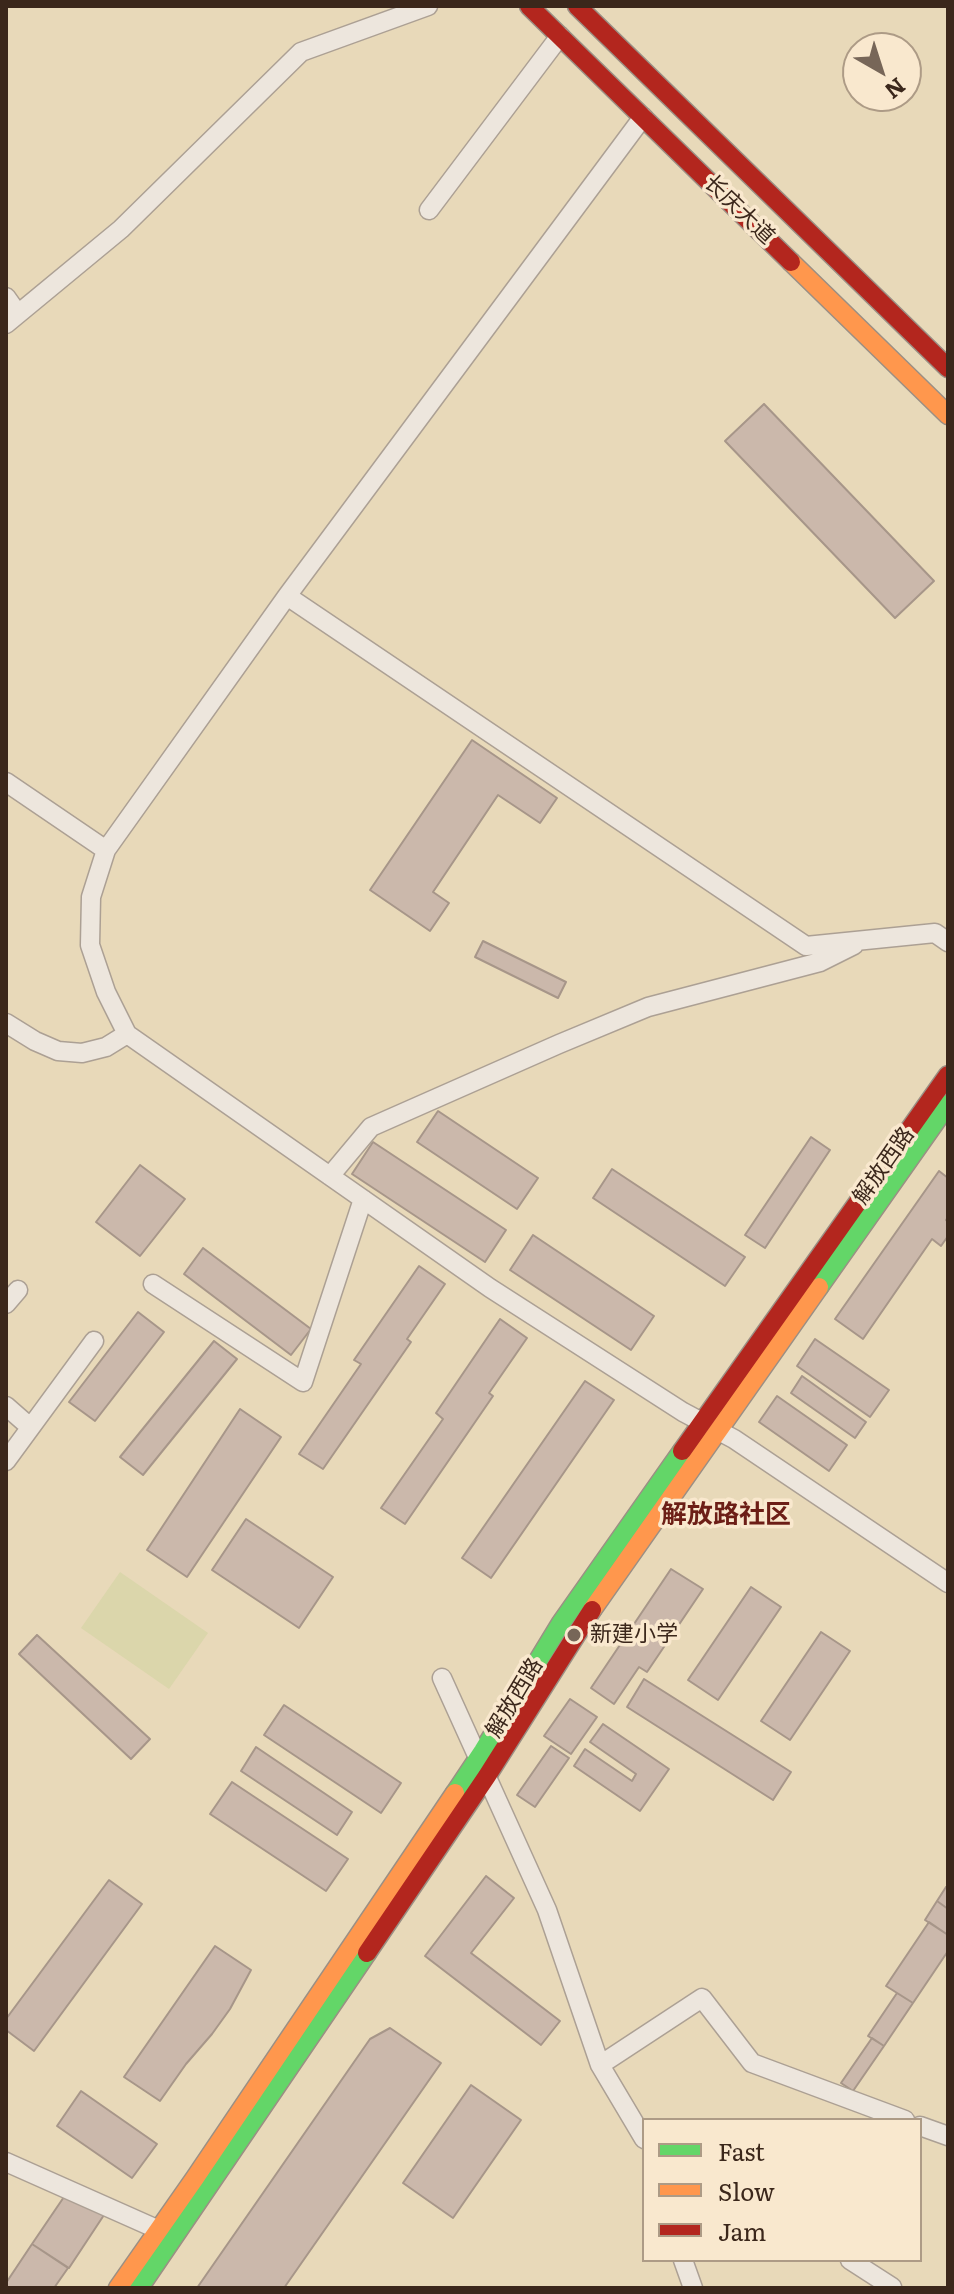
<!DOCTYPE html>
<html>
<head>
<meta charset="utf-8">
<style>
  body { margin:0 }
  #map { position:relative; width:954px; height:2294px; overflow:hidden; background:#e7dbca; font-family:Literata,serif }
  canvas { display:block }
  .frame { position:absolute; inset:0; border:8px solid #3b271b; pointer-events:none }
  .legend { position:absolute; left:642px; top:2118px; width:280px; height:144px; box-sizing:border-box; background:#f9e8ce; border:2px solid #ad9b86; margin:0; padding:10px 14px; list-style:none; font-size:24px; color:#3b271b }
  .legend li { display:flex; align-items:center; gap:16px; height:40px }
  .legend b { width:40px; border:2px solid #ad9b86 }
  .north { position:absolute; left:842px; top:32px; width:80px; height:80px; box-sizing:border-box; background:#f9e8ce; border:2px solid #ad9b86; border-radius:50%; rotate:141deg; font-size:22px; font-weight:700; line-height:32px; text-align:center; color:#3b271b }
  .north::after { content:''; display:block; margin:auto; width:28px; height:36px; background:#776658; clip-path:polygon(50% 0,100% 100%,50% 72%,0 100%) }
</style>
</head>
<body>
<div id="map">
<canvas width="954" height="2294"></canvas>
<div class="frame"></div>
<ul class="legend">
<li><b style="height:10px;background:#63d668"></b>Fast</li>
<li><b style="height:10px;background:#ff974d"></b>Slow</li>
<li><b style="height:10px;background:#b3261e"></b>Jam</li>
</ul>
<div class="north">N</div>
</div>
<script>
const g = document.querySelector('canvas').getContext('2d');
g.lineJoin = 'round';
function paint(path, color) { g.fillStyle = color; g.fill(path, 'evenodd'); }
const shape = rows => new Path2D(rows.map(r => 'M' + r).join(''));
function trace(path, color, width, dash) { g.strokeStyle = color; g.lineWidth = width; g.lineCap = dash ? 'butt' : 'round'; g.setLineDash(dash || []); g.stroke(path); }
function drawText(font, color, halo, rows, align = 'center') {
  g.font = font + ' Literata,"Noto Sans SC",serif'; g.lineWidth = 7; g.setLineDash([]); g.textBaseline = 'middle'; g.strokeStyle = halo; g.fillStyle = color; for (const [text, x, y, turn = 0] of rows) {
    g.save(); g.translate(x, y); g.rotate((+turn || 0) * Math.PI / 180); g.textAlign = isNaN(turn) ? turn : align; if (halo) g.strokeText(text, 0, 0); g.fillText(text, 0, 0); g.restore();
  }
}
paint(shape([
  [6,6,948,6,948,2288,6,2288],
  [858,48,906,48,906,96,858,96],
  [644,2120,920,2120,920,2260,644,2260]
]), '#e8d9b9');
paint(shape([
  [120,1572,208,1633,169,1689,81,1628]
]), '#dbd6ab');
const building = shape([
  [764,404,934,581,895,618,725,441,764,404],
  [472,740,557,798,540,823,498,795,433,892,449,903,430,931,370,890,472,740],
  [483,941,566,982,558,998,475,957,483,941],
  [438,1111,538,1178,517,1209,417,1142,438,1111],
  [811,1137,830,1150,765,1248,745,1235,811,1137],
  [373,1142,506,1230,485,1262,352,1174,373,1142],
  [140,1165,185,1199,140,1256,96,1222,140,1165],
  [612,1169,745,1257,725,1286,593,1198,612,1169],
  [939,1171,948,1178,948,1217,946,1220,948,1222,948,1236,941,1246,932,1239,863,1339,835,1319,939,1171],
  [533,1235,654,1316,631,1350,510,1270,533,1235],
  [203,1248,311,1329,291,1355,184,1274,203,1248],
  [419,1266,445,1284,407,1339,411,1342,323,1469,299,1454,361,1364,354,1360,419,1266],
  [138,1312,164,1332,95,1421,69,1402,138,1312],
  [500,1319,527,1338,489,1393,493,1396,405,1524,381,1508,443,1419,436,1413,500,1319],
  [815,1339,889,1390,870,1417,797,1366,815,1339],
  [214,1341,237,1359,143,1475,120,1457,214,1341],
  [802,1376,866,1422,855,1438,791,1393,802,1376],
  [585,1381,614,1400,491,1578,462,1558,585,1381],
  [777,1396,847,1445,829,1471,759,1422,777,1396],
  [240,1409,281,1437,187,1577,147,1550,240,1409],
  [246,1519,333,1577,299,1628,212,1570,246,1519],
  [671,1569,703,1589,647,1672,639,1667,614,1704,591,1688,671,1569],
  [751,1587,781,1607,718,1700,688,1680,751,1587],
  [821,1632,850,1651,790,1740,761,1721,821,1632],
  [37,1635,150,1739,131,1759,19,1654,37,1635],
  [644,1679,791,1772,773,1800,627,1707,644,1679],
  [570,1699,597,1717,571,1754,544,1736,570,1699],
  [284,1705,401,1783,381,1813,264,1735,284,1705],
  [603,1724,669,1769,640,1811,574,1766,585,1749,632,1781,636,1774,590,1742,603,1724],
  [551,1746,569,1758,535,1807,517,1795,551,1746],
  [256,1747,352,1812,337,1835,241,1771,256,1747],
  [232,1782,348,1859,326,1891,210,1814,232,1782],
  [486,1876,514,1898,471,1953,560,2021,541,2045,425,1956,486,1876],
  [109,1880,142,1904,34,2051,6,2030,6,2019,109,1880],
  [946,1887,948,1889,948,1909,937,1901,946,1887],
  [937,1901,948,1909,948,1935,925,1920,937,1901],
  [929,1922,948,1935,948,1951,913,2003,886,1986,929,1922],
  [215,1946,251,1970,230,2009,212,2034,186,2064,160,2101,124,2077,215,1946],
  [897,1993,913,2003,884,2046,868,2036,897,1993],
  [390,2028,441,2063,284,2288,197,2288,370,2039,390,2028],
  [872,2038,884,2046,853,2091,841,2083,872,2038],
  [471,2085,521,2120,453,2218,403,2183,471,2085],
  [81,2091,157,2144,132,2178,57,2126,81,2091],
  [68,2191,104,2215,69,2268,32,2244,68,2191],
  [32,2244,68,2268,54,2288,6,2288,6,2283,32,2244]
]);
paint(building, '#cbb8ab');
trace(building, '#a79689', 2);
const street = shape([
  [643,117,287,596,106,850,91,897,90,945,106,992,127,1034,490,1288,683,1412,734,1439,948,1583],
  [429,210,560,36],
  [6,297,18,314],
  [6,324,121,229,301,52,428,6],
  [287,596,806,946,935,933,948,942],
  [6,782,106,850],
  [6,1023,35,1041,58,1051,82,1053,106,1047,127,1034],
  [330,1176,371,1127,559,1044,648,1007,820,962,854,945],
  [153,1284,303,1382,363,1199],
  [6,1304,18,1290],
  [6,1406,30,1427],
  [6,1461,94,1341],
  [442,1678,547,1910,600,2065,644,2139],
  [600,2065,702,1998,752,2063,905,2120],
  [920,2126,948,2136],
  [6,2162,168,2234],
  [683,2260,693,2288],
  [850,2260,892,2287]
]);
const fast = shape([
  [819,1287,948,1104],
  [455,1793,483,1751,561,1623,682,1451],
  [139,2288,367,1953]
]);
const slow = shape([
  [791,262,948,415],
  [592,1610,819,1287],
  [118,2288,195,2178,455,1793]
]);
const jam = shape([
  [529,6,791,262],
  [577,6,948,368],
  [682,1451,948,1075],
  [367,1953,487,1776,592,1610]
]);
trace(street, '#aca094', 21);
trace(fast, '#9b8f84', 21);
trace(slow, '#9b8f84', 21);
trace(jam, '#9b8f84', 21);
trace(street, '#ede6dd', 18);
trace(fast, '#63d668', 18);
trace(slow, '#ff974d', 18);
trace(jam, '#b3261e', 18);
for (const [x, y, r, color] of [
  [574,1635,8,"#776658"]
]) { const dot = new Path2D(); dot.arc(x, y, r, 0, 2 * Math.PI); g.fillStyle = color; g.fill(dot); trace(dot, '#f9e8ce', 3); }
drawText('22px', '#3b271b', '#f9e8ce', [
  ["长庆大道",739,210,44],
  ["解放西路",884,1166,-55],
  ["解放西路",515,1698,-59]
]);
drawText('22px', '#3b271b', '#f9e8ce', [
  ["新建小学",590,1635]
], 'left');
drawText('bold 26px', '#6c1e16', '#f9e8ce', [
  ["解放路社区",726,1515]
]);
</script>
</body>
</html>
